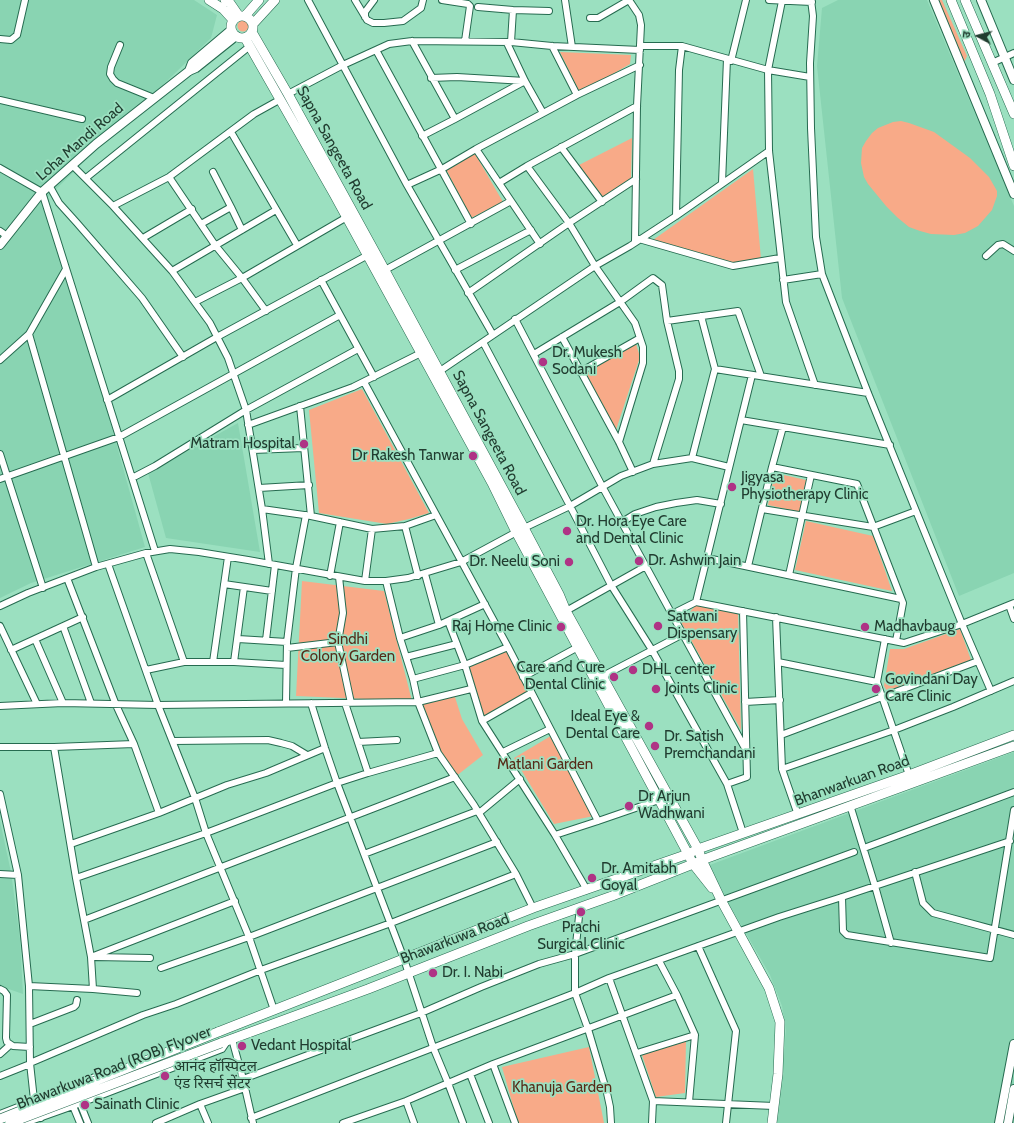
<!DOCTYPE html>
<html>
<head>
<meta charset="utf-8">
<style>
  body { margin:0 }
  #map { position:relative; width:1014px; height:1123px; overflow:hidden; background:#9be0c0; font-family:Cabin,"Noto Sans Devanagari",sans-serif }
  canvas { display:block }
  .north { position:absolute; left:958px; top:16px; width:40px; height:40px; -webkit-text-stroke:3px #9be0c0; paint-order:stroke; rotate:277deg; font-size:11px; font-weight:700; line-height:16px; text-align:center; color:#213d30 }
  .north::after { content:''; display:block; margin:auto; width:14px; height:18px; background:#213d30; clip-path:polygon(50% 0,100% 100%,50% 72%,0 100%) }
</style>
</head>
<body>
<div id="map">
<canvas width="1014" height="1123"></canvas>
<div class="north">उ</div>
</div>
<script>
const g = document.querySelector('canvas').getContext('2d');
g.lineJoin = 'round';
function paint(path, color) { g.fillStyle = color; g.fill(path, 'evenodd'); }
const shape = rows => new Path2D(rows.map(r => 'M' + r).join(''));
function trace(path, color, width, dash) { g.strokeStyle = color; g.lineWidth = width; g.lineCap = dash ? 'butt' : 'round'; g.setLineDash(dash || []); g.stroke(path); }
function drawText(font, color, halo, rows, align = 'center') {
  g.font = font + ' Cabin,"Noto Sans Devanagari",sans-serif'; g.lineWidth = 3.5; g.setLineDash([]); g.textBaseline = 'middle'; g.strokeStyle = halo; g.fillStyle = color; for (const [text, x, y, turn = 0] of rows) {
    g.save(); g.translate(x, y); g.rotate((+turn || 0) * Math.PI / 180); g.textAlign = isNaN(turn) ? turn : align; if (halo) g.strokeText(text, 0, 0); g.fillText(text, 0, 0); g.restore();
  }
}
paint(shape([
  [0,0,194,0,217,15,211,38,48,197,145,547,31,583,0,598],
  [838,0,927,0,1014,206,1014,573,959,596,842,298,817,66,822,8],
  [238,423,260,552,166,538,148,473],
  [1014,752,1014,1123,776,1123,786,1031,782,1006,770,975,707,866],
  [0,821,11,872,20,939,23,994,0,986]
]), '#89d4b2');
paint(shape([
  [934,0,942,0,967,56,962,67],
  '237.5 26a5.5 5.5 0 1 1 11 0a5.5 5.5 0 1 1-11 0Z',
  [560,52,631,55,630,64,580,93],
  [901,121,909,123,934,132,970,158,989,177,997,191,997,196,992,210,978,226,965,233,954,235,931,234,920,231,909,227,898,218,886,206,868,184,864,177,861,163,862,148,866,141,872,133,878,128,893,122],
  [632,138,631,178,602,198,579,165],
  [474,152,503,202,471,218,446,169],
  [753,169,761,259,734,265,653,240],
  [636,344,640,357,616,430,585,373],
  [362,389,429,513,409,519,387,524,319,513,309,410],
  [775,473,806,480,800,512,768,505],
  [806,521,873,536,892,591,795,570],
  [302,581,384,591,412,701,296,696],
  [696,605,738,613,741,730,681,622],
  [960,629,971,660,887,691,884,686,890,649,904,649],
  [508,647,531,693,482,721,465,665],
  [454,694,462,719,483,755,455,777,438,753,418,702],
  [554,734,594,816,554,824,514,758],
  [686,1040,685,1093,656,1097,642,1055],
  [589,1047,604,1123,518,1123,502,1067]
]), '#f8aa88');
const minor = shape([
  [308,0,407,185,493,335],
  [355,0,367,20,373,23,384,23,403,21,421,8,423,0],
  [442,0,468,4,470,6,465,41],
  [565,0,572,47],
  [629,0,639,15,641,25,637,106,635,242],
  [769,0,812,2],
  [811,0,813,16,810,63,811,128,816,237,822,274,868,393,962,624,991,691],
  [782,1,768,70,769,151,786,302,815,385],
  [478,7,513,10,549,11],
  [365,17,365,12,374,0],
  [590,18,598,18,629,0],
  [0,39,11,40,17,35,25,0],
  [412,41,455,119],
  [511,42,513,10],
  [507,43,525,81,543,113],
  [120,45,111,67,110,74,113,79,117,83,154,98],
  [552,46,577,95],
  [641,46,682,46,768,70,810,77],
  [376,50,471,224],
  [731,61,746,0],
  [992,63,1014,53],
  [431,78,457,77,525,81],
  [288,94,343,65,389,44,412,41,511,42,552,46,640,50],
  [0,100,82,119],
  [231,132,297,245],
  [422,136,455,119,525,81],
  [561,147,602,202],
  [476,149,540,244],
  [72,165,113,206,172,271,210,323,228,358,246,410,262,509,269,564],
  [527,166,569,223,595,266,635,323,643,347,643,363,619,442],
  [0,168,42,192,155,551],
  [169,177,215,245,242,278,266,311],
  [86,178,250,46],
  [499,183,527,166,637,106],
  [722,183,727,59],
  [49,185,59,203,77,223,142,298,183,357],
  [407,185,442,169,476,149,577,95,640,65],
  [113,206,169,177,254,114,281,99],
  [231,207,242,230],
  [676,216,679,70,682,46],
  [201,224,231,207,213,172],
  [0,231,7,236],
  [143,238,192,209],
  [639,239,733,266,780,258],
  [986,256,998,245,1003,244,1014,251],
  [385,270,511,201],
  [455,270,531,230],
  [172,271,276,210],
  [321,280,374,377],
  [783,280,822,274],
  [468,293,569,223,636,179],
  [195,302,242,278,347,217],
  [515,319,602,486,746,750],
  [667,321,738,311,761,376],
  [29,334,96,567],
  [562,337,619,442,633,472],
  [483,342,570,506,611,585,652,650,727,784,743,833],
  [534,354,620,302,653,278,662,285,667,321,679,371,679,379,653,464],
  [0,360,29,334,66,269],
  [715,369,868,393],
  [580,372,640,338],
  [437,373,595,266,630,246,676,216,769,151],
  [364,382,508,647,598,821],
  [107,400,217,337,368,255],
  [300,406,311,516],
  [741,420,890,445],
  [248,425,353,387,421,353],
  [253,450,303,448],
  [0,454,43,588],
  [692,458,715,369,701,316],
  [772,467,857,484,903,603,896,641],
  [132,478,155,466,246,410,358,349],
  [0,479,119,437,340,315],
  [259,488,309,485],
  [262,509,311,516,372,529,405,526,436,515],
  [762,509,873,527,916,511],
  [622,522,635,514,656,507,676,503,697,500,721,504],
  [405,526,418,576],
  [146,553,184,662],
  [707,558,901,599],
  [108,564,158,705,195,798,206,833,249,937,274,1010],
  [748,566,772,467,783,427],
  [425,574,439,625],
  [789,575,811,475],
  [330,576,340,522],
  [339,577,343,613,338,642,351,703],
  [67,578,116,705,134,744,159,813],
  [365,581,372,529],
  [386,581,400,638,413,679,418,702,438,753,474,805,516,874,533,908],
  [224,584,272,591],
  [696,602,752,375],
  [1009,605,1014,619],
  [0,606,28,593,96,567,146,553,170,549,199,552,248,560,365,581,386,581,408,578,461,562,524,528,570,506,621,476,653,464,692,458,729,467],
  [566,611,646,566],
  [672,614,696,602,904,643,962,624,1014,603],
  [776,617,782,769,798,815],
  [448,621,465,665,482,721,555,835,587,890],
  [0,626,37,704],
  [63,626,91,703],
  [400,638,439,625,485,604],
  [35,639,63,703],
  [238,639,287,642],
  [885,639,877,682,909,775],
  [266,640,275,565],
  [287,648,338,642],
  [11,650,83,617],
  [406,657,457,644],
  [213,662,228,557],
  [234,662,244,587],
  [778,662,877,682],
  [146,670,184,662,234,662,286,665],
  [523,677,578,647],
  [599,678,683,634],
  [413,679,465,665,508,647],
  [745,702,780,700],
  [286,703,287,642,296,568,306,515],
  [311,703,325,748,337,783,404,959,433,1047,448,1083,463,1123],
  [345,703,368,773],
  [0,706,63,703,158,705,418,702,471,689],
  [482,721,531,693],
  [781,735,978,661],
  [173,741,268,740,281,743,292,746,307,755],
  [358,742,397,740],
  [0,747,54,747,134,744],
  [54,747,76,878,91,957,93,989],
  [503,752,550,729],
  [782,769,894,730,953,707,1014,681],
  [727,784,747,777,743,611],
  [0,794,18,875,29,986,30,1063,34,1100,41,1118],
  [850,805,875,886,891,943],
  [479,813,520,779],
  [555,835,598,821,659,800],
  [71,844,159,813,227,785,266,773,325,748],
  [864,848,1014,792],
  [364,854,477,811],
  [915,872,923,903,933,913,1014,935],
  [0,874,18,875],
  [76,878,206,833,337,783,368,773,438,753],
  [842,897,843,931,847,935,990,958,1014,810],
  [580,907,575,954,575,993,588,1029,607,1093,610,1107,611,1123],
  [84,920,455,777],
  [698,946,736,1031,726,1123],
  [91,957,235,901],
  [95,957,150,958],
  [659,961,677,995,695,1035,689,1102],
  [161,968,249,937,497,842],
  [609,978,653,1101,652,1123],
  [29,986,93,989,137,993],
  [0,989,4,991,7,995,6,1038,7,1042,13,1046,30,1047],
  [30,1024,74,1007,76,1005,77,1000],
  [232,1039,243,1079,253,1123],
  [637,1053,695,1035],
  [0,1054,10,1045],
  [30,1063,143,1015,176,1004,261,970,391,923,516,874],
  [493,1064,515,1123],
  [470,1074,489,1123],
  [0,1076,30,1064],
  [243,1079,421,1013,481,987,539,964,575,954,854,852],
  [406,1101,414,1123],
  [653,1101,774,1106],
  [80,1103,88,1123],
  [200,1104,208,1123],
  [73,1106,80,1123],
  [0,1114,105,1073],
  [251,1118,575,993,609,978,779,917,842,897,1010,841],
  [25,1123,73,1106,222,1049,228,1040],
  [156,1123,200,1104,245,1088],
  [343,1123,406,1101,493,1064,677,995]
]);
const tertiary = shape([
  [934,0,1014,194],
  [981,0,1014,80],
  [189,71,192,63,231,30],
  [0,245,42,192,96,144,189,71,196,68,236,36],
  [999,1123,1014,1044],
  [1008,1123,1014,1089]
]);
const secondary = shape([
  [209,0,223,9,233,20],
  [225,0,230,3,239,16],
  [951,0,990,94,1014,166],
  [965,0,1014,114],
  '231 27a11 11 0 1 1 22 0a11 11 0 1 1-22 0Z',
  [245,16,259,0],
  [253,24,275,0],
  [252,32,288,94,382,265,524,528,559,594,566,611,698,849,909,775,1014,735],
  [218,1032,533,908,688,854,516,532,492,483,334,194,245,38],
  [221,1043,368,989,528,926,612,896,693,864,702,860,698,849,688,854,693,864,712,888],
  [772,1123,778,1074,780,1022,769,988,721,900,702,860,1014,746]
]);
trace(minor, '#266b50', 8);
trace(tertiary, '#266b50', 10);
trace(secondary, '#266b50', 10);
trace(minor, '#fff', 6);
trace(tertiary, '#fff', 8);
trace(secondary, '#fff', 9);
const secondaryBridge = shape([
  [0,1119,218,1032],
  [10,1123,221,1043]
]);
trace(secondaryBridge, '#266b50', 10, []);
trace(secondaryBridge, '#fff', 9);
for (const [x, y, r, color] of [
  [543,362,5,"#af3385"],
  [304,444,5,"#af3385"],
  [473,456,5,"#af3385"],
  [732,487,5,"#af3385"],
  [567,531,5,"#af3385"],
  [639,561,5,"#af3385"],
  [569,562,5,"#af3385"],
  [658,626,5,"#af3385"],
  [561,627,5,"#af3385"],
  [865,627,5,"#af3385"],
  [633,670,5,"#af3385"],
  [614,677,5,"#af3385"],
  [656,689,5,"#af3385"],
  [876,689,5,"#af3385"],
  [649,726,5,"#af3385"],
  [655,746,5,"#af3385"],
  [629,806,5,"#af3385"],
  [592,878,5,"#af3385"],
  [581,912,5,"#af3385"],
  [433,973,5,"#af3385"],
  [242,1046,5,"#af3385"],
  [165,1076,5,"#af3385"],
  [85,1105,5,"#af3385"]
]) { const dot = new Path2D(); dot.arc(x, y, r, 0, 2 * Math.PI); g.fillStyle = color; g.fill(dot); trace(dot, '#9be0c0', 1.5); }
drawText('15px', '#213d30', '#9be0c0', [
  ["Loha Mandi Road",80,142,-41],
  ["Sapna Sangeeta Road",334,148,61],
  ["Sapna Sangeeta Road",489,433,62],
  ["Bhanwarkuan Road",852,781,-20],
  ["Bhawarkuwa Road",455,939,-21],
  ["Bhawarkuwa Road (ROB) Flyover",114,1068,-21]
]);
drawText('15px', '#213d30', '#9be0c0', [
  ["Dr. Mukesh",552,353],
  ["Sodani",552,370],
  ["Matram Hospital",295,444,"right"],
  ["Dr Rakesh Tanwar",464,456,"right"],
  ["Jigyasa",741,478],
  ["Physiotherapy Clinic",741,495],
  ["Dr. Hora Eye Care",576,522],
  ["and Dental Clinic",576,539],
  ["Dr. Ashwin Jain",648,561],
  ["Dr. Neelu Soni",560,562,"right"],
  ["Satwani",667,617],
  ["Dispensary",667,634],
  ["Raj Home Clinic",552,627,"right"],
  ["Madhavbaug",874,627],
  ["Care and Cure",605,668,"right"],
  ["Dental Clinic",605,685,"right"],
  ["DHL center",642,670],
  ["Govindani Day",885,680],
  ["Care Clinic",885,697],
  ["Joints Clinic",665,689],
  ["Ideal Eye &",640,717,"right"],
  ["Dental Care",640,734,"right"],
  ["Dr. Satish",664,737],
  ["Premchandani",664,754],
  ["Dr Arjun",638,797],
  ["Wadhwani",638,814],
  ["Dr. Amitabh",601,869],
  ["Goyal",601,886],
  ["Prachi",581,928,"center"],
  ["Surgical Clinic",581,945,"center"],
  ["Dr. I. Nabi",442,973],
  ["Vedant Hospital",251,1046],
  ["आनंद हॉस्पिटल",174,1067],
  ["एंड रिसर्च सेंटर",174,1084],
  ["Sainath Clinic",94,1105]
], 'left');
drawText('15px', '#562c19', '#9be0c0', [
  ["Sindhi",348,640],
  ["Colony Garden",348,657],
  ["Matlani Garden",545,765],
  ["Khanuja Garden",562,1088]
]);
</script>
</body>
</html>
